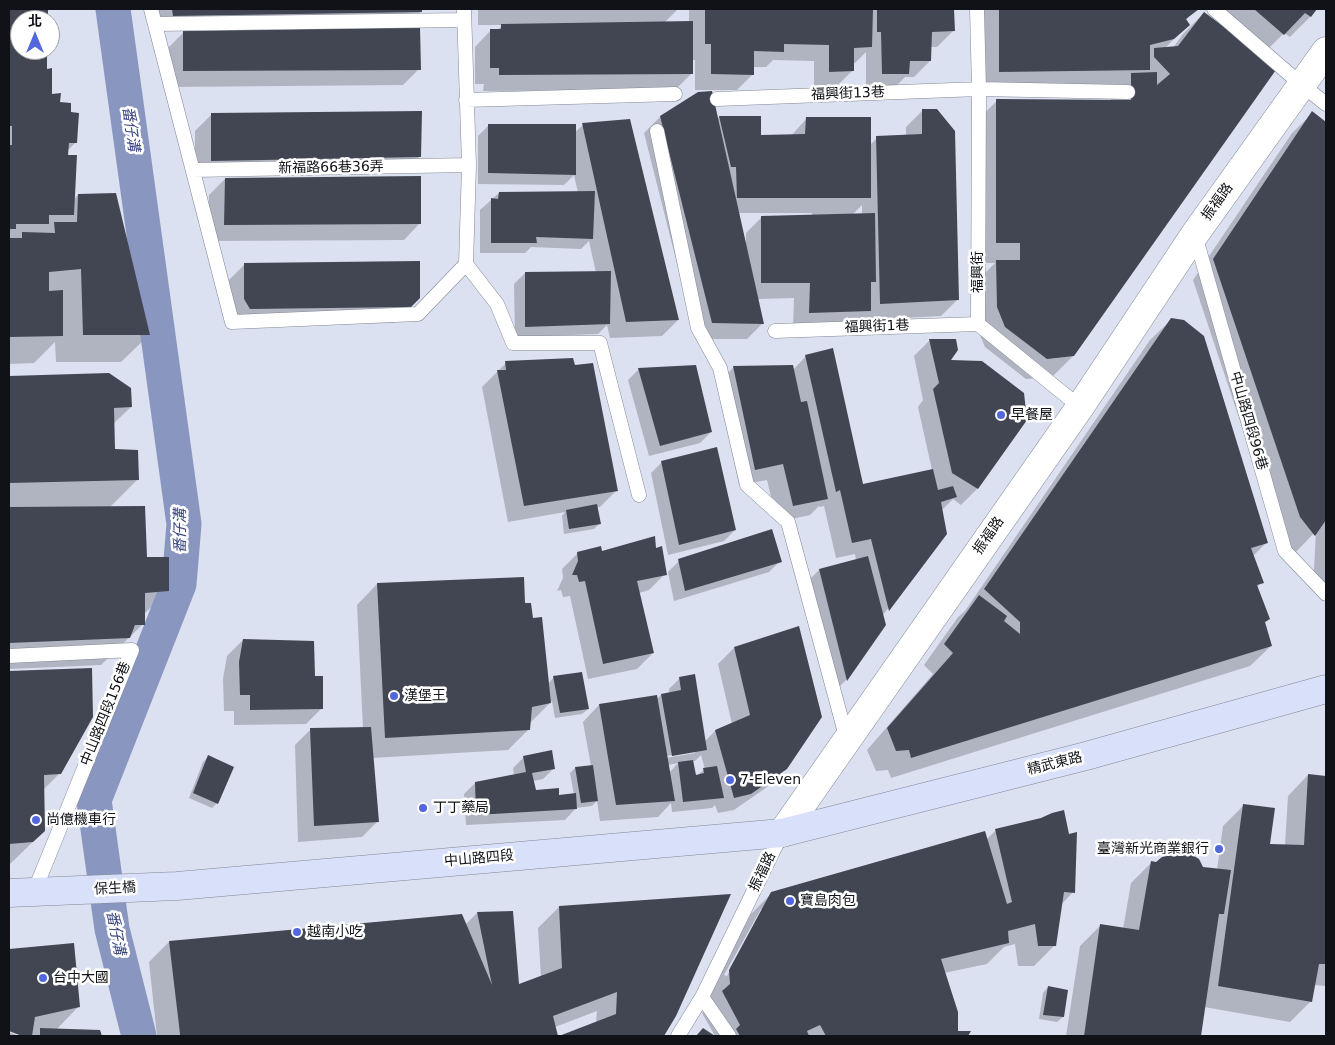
<!DOCTYPE html>
<html>
<head>
<meta charset="utf-8">
<style>
  body { margin:0 }
  #map { position:relative; width:1335px; height:1045px; overflow:hidden; background:#dce1f1; font-family:"DejaVu Sans","Noto Sans TC",sans-serif }
  canvas { display:block }
  .frame { position:absolute; inset:0; border:10px solid #101217; pointer-events:none }
  .north { position:absolute; left:10px; top:10px; width:50px; height:50px; box-sizing:border-box; background:#fff; border:1px solid #9fa0a2; border-radius:50%; rotate:0deg; font-size:14px; font-weight:700; line-height:20px; text-align:center; color:#101217 }
  .north::after { content:''; display:block; margin:auto; width:18px; height:22px; background:#5367dd; clip-path:polygon(50% 0,100% 100%,50% 72%,0 100%) }
</style>
</head>
<body>
<div id="map">
<canvas width="1335" height="1045"></canvas>
<div class="frame"></div>
<div class="north">北</div>
</div>
<script>
const g = document.querySelector('canvas').getContext('2d');
g.lineJoin = 'round';
function paint(path, color) { g.fillStyle = color; g.fill(path, 'evenodd'); }
const shape = rows => new Path2D(rows.map(r => 'M' + r).join(''));
function trace(path, color, width, dash) { g.strokeStyle = color; g.lineWidth = width; g.lineCap = dash ? 'butt' : 'round'; g.setLineDash(dash || []); g.stroke(path); }
function drawText(font, color, halo, rows, align = 'center') {
  g.font = font + ' "DejaVu Sans","Noto Sans TC",sans-serif'; g.lineWidth = 5; g.setLineDash([]); g.textBaseline = 'middle'; g.strokeStyle = halo; g.fillStyle = color; for (const [text, x, y, turn = 0] of rows) {
    g.save(); g.translate(x, y); g.rotate((+turn || 0) * Math.PI / 180); g.textAlign = isNaN(turn) ? turn : align; if (halo) g.strokeText(text, 0, 0); g.fillText(text, 0, 0); g.restore();
  }
}
paint(shape([
  [9,9,47,9,46,20,20,20,20,50,46,50,46,70,51,95,70,113,76,142,67,151,73,200,78,195,149,335,121,362,56,362,55,342,34,363,9,364],
  [155,9,420,9,420,12,404,28,419,69,403,85,167,87,168,48,185,31,157,31],
  [478,9,678,9,664,23,689,23,689,9,953,9,953,31,937,47,930,47,930,61,914,77,905,77,892,90,866,89,866,52,855,63,852,63,852,71,836,87,814,88,814,61,773,60,766,67,753,67,753,74,737,90,695,90,695,60,691,60,691,74,675,90,483,91,484,84,475,84,475,47,491,30,497,30,503,25,478,25],
  [979,9,1196,9,1185,21,1188,25,1164,49,1173,48,1183,34,1204,13,1256,52,1212,9,1316,9,1310,17,1290,37,1284,33,1261,56,1073,356,1052,377,1026,379,985,347,977,328,976,282,995,263,976,263,976,121,997,101,1111,101,1111,95,979,92],
  [922,111,957,300,941,316,864,320,864,317,854,327,793,329,794,298,757,299,763,323,747,339,696,339,644,133,660,117,717,120,719,117,760,117,760,137,791,136,807,118,870,145,877,138,906,136,906,127],
  [862,205,862,214,852,215],
  [738,213,812,213,812,216,762,217,746,233,746,244],
  [1313,113,1326,123,1326,592,1313,590,1316,531,1293,555,1279,538,1193,280,1292,133],
  [211,115,420,156,404,172,195,176,195,131],
  [629,120,678,320,662,336,610,338,607,325,598,334,515,337,514,284,525,273,596,273,589,241,581,249,531,247,525,253,480,253,480,210,499,193,578,193,574,175,564,185,478,184,478,136,489,125,574,133,583,125],
  [225,179,420,223,404,240,208,241,209,195],
  [245,264,419,297,393,323,234,325,228,316,228,281],
  [1171,320,1266,543,1253,556,1262,582,1257,587,1269,619,1264,623,1271,646,1250,666,891,778,888,770,876,771,867,750,933,674,924,665,958,617,965,611,1150,340],
  [930,340,949,362,1025,420,977,489,961,505,953,499,942,510,946,534,882,616,885,625,846,680,836,690,808,581,819,570,856,560,855,554,836,558,824,506,820,507,819,506,810,515,777,522,767,480,739,485,718,383,734,367,793,370,806,356,863,486,932,470,918,407,923,400,914,356],
  [506,363,616,491,600,507,596,507,599,524,594,529,564,534,562,516,565,512,508,522,482,387],
  [639,369,711,432,700,443,649,456,628,380],
  [108,374,131,407,113,424,114,450,138,479,110,507,168,591,143,615,143,624,101,665,9,669,9,377],
  [662,462,735,530,724,541,668,555,651,473],
  [655,549,665,574,649,590,639,593,653,653,637,669,588,679,570,596,563,597,561,590,557,591,563,578,562,569,578,553],
  [679,561,780,561,769,572,674,601,668,572],
  [377,584,523,604,548,684,554,677,588,709,582,714,555,718,552,701,529,724,529,729,508,750,372,758,378,821,362,837,298,842,295,745,311,729,363,729,357,605],
  [243,640,314,677,322,708,306,724,234,725,234,711,224,711,223,679,227,656],
  [734,648,786,768,770,785,734,810,718,813,715,805,712,808,672,812,671,803,658,817,600,821,597,801,592,806,576,808,565,820,466,825,464,794,475,783,514,775,513,768,524,757,554,768,543,779,533,781,535,791,557,797,574,795,570,773,575,768,591,766,583,722,599,705,657,699,661,695,669,693,669,689,680,678,705,741,715,731,732,724,718,664],
  [695,751,695,753,666,758,666,756],
  [701,755,705,769,695,777,692,761,695,761],
  [678,763,669,773,668,765],
  [90,670,60,773,43,790,44,831,9,865,9,672],
  [208,757,217,803,212,808,189,798,203,762],
  [1308,775,1326,777,1326,986,1314,985,1311,1001,1290,1022,1204,1007,1200,1036,1066,1036,1080,946,1100,926,1123,929,1131,883,1151,863,1217,870,1223,826,1244,805,1269,845,1285,845,1288,796],
  [995,831,1073,892,1061,905,1055,945,1034,966,1018,966,1015,944,1004,947,987,964,944,973,956,1033,969,1032,966,1036,715,1036,702,1013,710,1005,708,992,751,914,772,893,987,839],
  [761,909,763,909,727,976,724,975],
  [559,907,675,1016,662,1036,562,1036,596,1023,597,1011,555,1027,557,1036,157,1036,149,962,169,942,465,925,477,913,518,986,541,977,538,928],
  [73,944,78,1007,56,1030,99,1031,101,1036,9,1036,9,1032,19,1036,21,1034,9,1029,9,950],
  [1048,987,1063,1017,1057,1022,1039,1019,1043,993]
]), '#0003');
trace(shape([
  [113,9,184,524,179,584,94,800,112,929,139,1036]
]), '#8996c0', 35);
paint(shape([
  [9,9,48,9,48,20,20,20,20,50,47,50,47,69,52,68,52,94,61,93,60,102,71,103,71,112,79,113,77,143,69,143,68,155,77,155,74,215,49,215,49,224,16,224,16,229,9,229,9,145,12,145,12,126,9,126],
  [172,9,422,9,422,12,173,16],
  [705,9,873,9,872,47,854,48,854,71,829,72,829,45,784,44,784,52,754,51,754,75,711,74,711,44,705,44],
  [877,9,954,9,955,31,932,32,931,61,910,61,909,74,882,74,881,32,877,32],
  [999,9,1199,9,1186,19,1190,25,1174,39,1150,45,1150,70,999,72],
  [1254,9,1317,9,1311,17,1305,13,1284,35],
  [1204,12,1278,67,1074,356,1047,359,1005,327,997,307,996,260,1020,260,1020,243,996,243,996,99,1131,100,1131,73,1157,72,1157,85,1170,74,1154,57,1154,48,1178,46],
  [693,21,693,74,499,75,499,68,490,68,490,29,501,29,501,24],
  [420,27,421,70,183,71,183,31],
  [712,91,764,324,712,323,660,116,698,92],
  [922,109,937,109,955,131,959,300,880,304,876,136,922,134],
  [422,111,421,157,211,161,211,113],
  [1312,111,1326,122,1326,520,1315,536,1300,517,1213,259],
  [719,116,761,116,761,135,805,134,806,117,871,117,871,198,737,198,736,167,731,167],
  [630,119,679,320,626,322,582,123],
  [488,124,576,124,576,175,488,173],
  [421,176,421,224,224,225,225,178],
  [595,191,593,239,536,237,537,243,491,243,491,198,498,199,499,192],
  [116,193,150,335,83,335,81,269,49,272,49,291,63,290,63,336,9,337,9,238,22,238,22,232,55,233,54,222,77,222,78,194],
  [875,213,876,282,871,282,871,311,809,313,810,283,761,283,761,216],
  [420,261,420,298,411,307,250,309,244,299,244,263],
  [611,271,610,324,525,327,525,272],
  [1171,318,1184,320,1204,336,1268,543,1251,548,1264,583,1257,585,1270,619,1265,622,1272,646,911,758,909,750,896,751,887,728,953,653,944,644,979,595,1007,616,1004,621,1020,634,1020,622,984,589],
  [929,339,956,339,958,350,951,360,982,361,1024,393,1027,420,978,489,952,473,933,389,939,383],
  [833,348,863,484,933,469,938,490,953,486,957,497,941,502,947,534,889,611,871,539,852,543,840,490,836,492,805,355],
  [573,358,575,365,593,363,618,491,524,506,497,370,506,370,505,361],
  [696,365,712,432,660,446,638,368],
  [793,365,801,402,807,401,828,499,793,506,783,464,755,470,733,366],
  [109,373,131,388,132,407,114,408,115,449,138,450,139,480,9,483,9,376],
  [717,447,736,530,679,545,661,461],
  [597,504,601,524,569,529,566,510],
  [145,506,147,557,169,557,169,591,145,593,145,625,135,625,130,638,9,643,9,507],
  [772,529,782,562,685,591,678,559],
  [655,536,656,548,662,546,667,575,637,581,654,653,603,664,585,581,579,582,577,575,572,575,578,561,577,552,601,546,602,551],
  [868,556,886,625,847,681,819,569],
  [524,577,525,603,531,603,533,618,542,617,551,703,532,707,530,730,385,738,377,583],
  [799,626,822,717,787,769,751,794,734,798,715,730,750,715,734,647],
  [243,639,314,641,315,676,323,676,323,709,250,710,250,695,240,695,239,662],
  [92,668,93,717,61,774,44,775,45,831,33,842,9,844,9,671],
  [582,672,589,709,560,713,553,676],
  [695,674,707,750,672,756,661,694,681,690,679,677],
  [657,695,675,801,616,805,599,704],
  [371,727,379,822,314,826,310,728],
  [552,750,555,769,532,773,536,790,559,788,559,795,576,793,577,809,476,815,475,782,526,772,523,756],
  [208,755,234,767,218,804,193,793],
  [693,760,696,775,704,773,703,768,717,766,724,798,683,802,678,762],
  [593,765,598,801,581,803,575,767],
  [1308,774,1326,776,1326,964,1319,964,1312,1002,1218,986,1243,804,1275,808,1270,844,1304,845],
  [1064,810,1069,834,1077,832,1075,893,1064,892,1056,946,1038,946,1035,924,1008,931,1009,943,941,959,958,1012,958,1031,971,1031,968,1036,826,1036,820,1025,807,1031,809,1036,740,1036,736,1029,740,1025,722,991,730,984,729,970,771,892,985,831,1007,904,1012,902,995,829,1041,818,1052,813],
  [1174,849,1189,853,1199,859,1203,867,1231,870,1224,914,1219,914,1201,1036,1084,1036,1100,924,1139,930,1151,861,1156,862,1168,852],
  [731,894,676,1016,664,1036,559,1036,616,1014,617,992,553,1016,558,1036,180,1036,180,1034,169,941,462,914,492,985,477,912,513,911,519,984,562,968,559,906],
  [74,943,80,1007,35,1017,32,1036,22,1036,9,1031,9,949],
  [1048,986,1068,990,1064,1017,1043,1015],
  [40,1028,100,1030,102,1036,40,1036],
  [703,1028,715,1036,696,1036]
]), '#424653');
const lane = shape([
  [151,9,232,322,418,314,466,264],
  [464,9,469,165,466,264,497,304,513,343,600,343,639,495],
  [977,9,979,89,978,324,1080,407],
  [1214,9,1302,85,1326,104],
  [155,24,464,20],
  [717,99,979,89,1128,92],
  [466,100,675,94],
  [657,131,698,328,720,368,747,485,788,522,847,740],
  [193,170,469,165],
  [1195,235,1285,551,1326,594],
  [775,331,978,324],
  [9,656,132,650,34,892],
  [702,997,729,1036],
  [678,1036,702,997,782,833]
]);
const street = shape([
  [782,833,1080,407,1195,234,1326,51]
]);
const secondary = shape([
  [9,893,177,886,782,833,1086,756,1326,689]
]);
trace(lane, '#828795', 15);
trace(street, '#828795', 29);
trace(secondary, '#828795', 29);
trace(lane, '#fff', 14);
trace(street, '#fff', 28);
trace(secondary, '#d9e0fa', 28);
for (const [x, y, r, color] of [
  [1001,415,5,"#5367dd"],
  [394,696,5,"#5367dd"],
  [730,780,5,"#5367dd"],
  [423,808,5,"#5367dd"],
  [36,820,5,"#5367dd"],
  [1219,849,5,"#5367dd"],
  [790,901,5,"#5367dd"],
  [297,932,5,"#5367dd"],
  [43,978,5,"#5367dd"]
]) { const dot = new Path2D(); dot.arc(x, y, r, 0, 2 * Math.PI); g.fillStyle = color; g.fill(dot); trace(dot, '#fff', 2); }
drawText('14px', '#101217', '#fff', [
  ["福興街13巷",848,94,-2],
  ["新福路66巷36弄",331,168,-1],
  ["振福路",1218,202,-54],
  ["福興街",978,272,-90],
  ["福興街1巷",877,327,-2],
  ["中山路四段96巷",1248,421,74],
  ["振福路",989,536,-55],
  ["中山路四段156巷",106,714,-68],
  ["精武東路",1055,764,-14],
  ["中山路四段",479,859,-5],
  ["振福路",763,872,-64],
  ["保生橋",115,889,-3]
]);
drawText('14px', '#101217', '#fff', [
  ["早餐屋",1011,415],
  ["漢堡王",404,696],
  ["7-Eleven",740,780],
  ["丁丁藥局",433,808],
  ["尚億機車行",46,820],
  ["臺灣新光商業銀行",1209,849,"right"],
  ["寶島肉包",800,901],
  ["越南小吃",307,932],
  ["台中大國",53,978]
], 'left');
drawText('italic 15px', '#3b4880', '#fff', [
  ["番仔溝",130,129,82],
  ["番仔溝",181,531,-90],
  ["番仔溝",115,933,79]
]);
</script>
</body>
</html>
